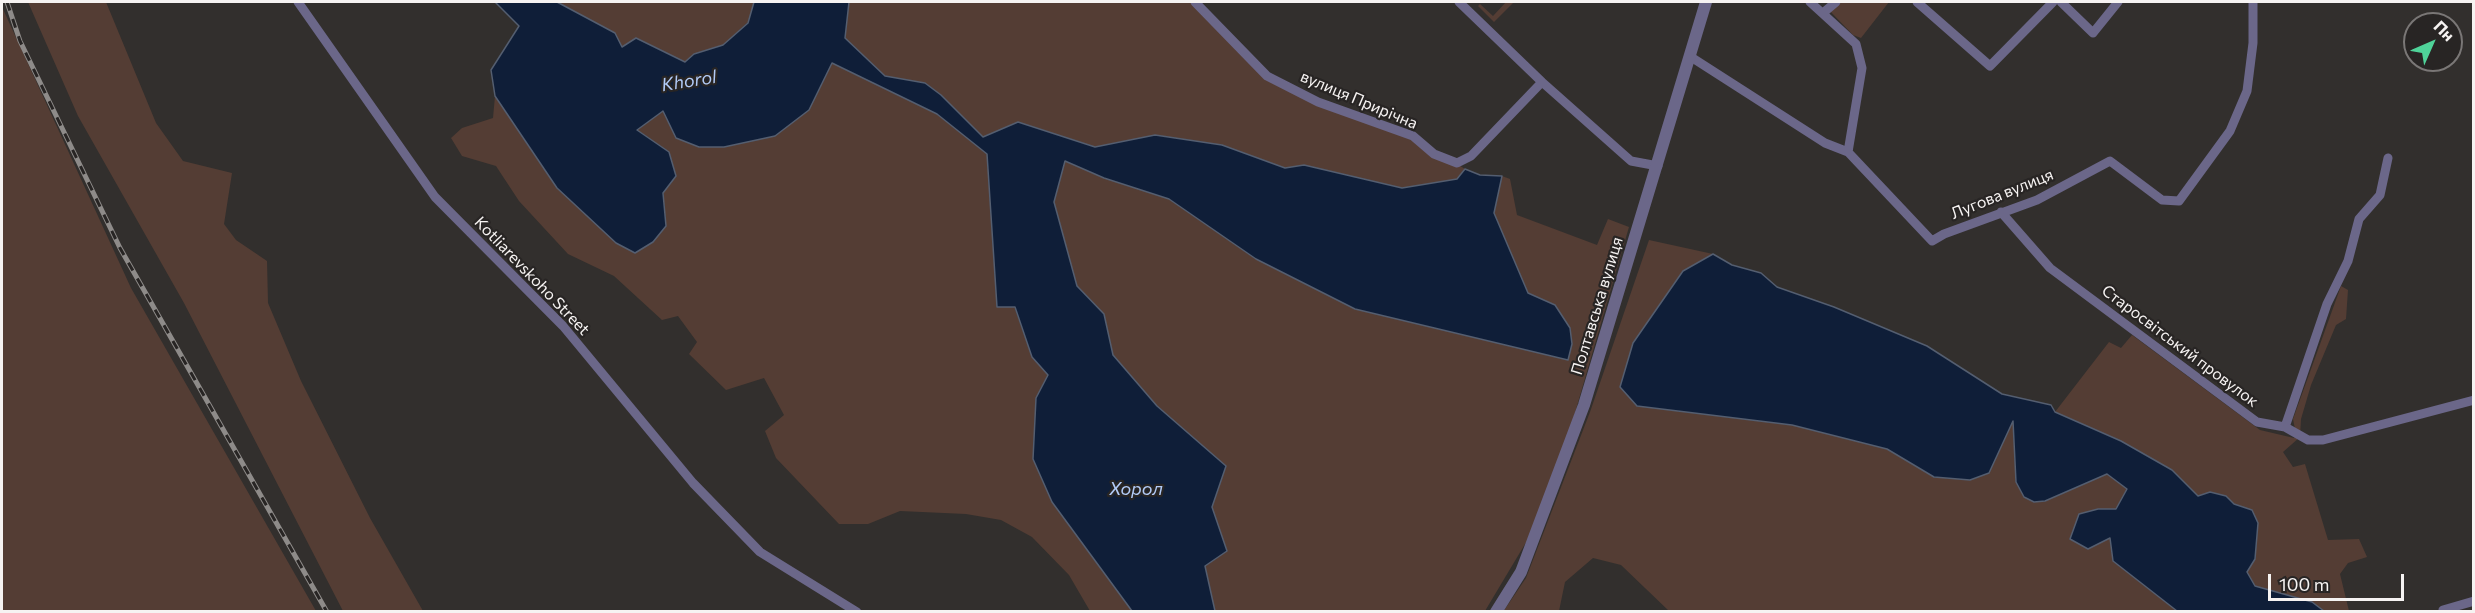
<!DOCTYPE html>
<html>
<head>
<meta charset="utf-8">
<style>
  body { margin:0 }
  #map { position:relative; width:2475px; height:613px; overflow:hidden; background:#322f2d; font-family:Commissioner,sans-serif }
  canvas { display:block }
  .frame { position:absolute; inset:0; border:3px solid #f6f3f2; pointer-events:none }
  .north { position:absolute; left:2403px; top:12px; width:60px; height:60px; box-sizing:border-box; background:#282524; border:2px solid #7a7776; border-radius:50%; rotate:45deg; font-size:16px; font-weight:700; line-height:24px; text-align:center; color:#f6f3f2 }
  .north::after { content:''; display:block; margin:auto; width:21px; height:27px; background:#4fd399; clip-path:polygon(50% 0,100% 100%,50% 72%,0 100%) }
  .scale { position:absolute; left:2268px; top:574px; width:136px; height:27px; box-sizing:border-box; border:3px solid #f6f3f2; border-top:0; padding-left:8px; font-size:18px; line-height:21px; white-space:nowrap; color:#f6f3f2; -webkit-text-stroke:4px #282524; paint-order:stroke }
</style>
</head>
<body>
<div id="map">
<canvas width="2475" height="613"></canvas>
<div class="frame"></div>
<div class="north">Пн</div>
<div class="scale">100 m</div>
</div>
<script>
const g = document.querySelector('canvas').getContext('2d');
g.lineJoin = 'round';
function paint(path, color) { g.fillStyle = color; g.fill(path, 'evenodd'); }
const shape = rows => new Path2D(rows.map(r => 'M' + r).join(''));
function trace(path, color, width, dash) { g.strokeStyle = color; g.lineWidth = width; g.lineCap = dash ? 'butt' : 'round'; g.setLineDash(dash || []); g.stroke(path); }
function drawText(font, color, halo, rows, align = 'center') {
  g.font = font + ' Commissioner,sans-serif'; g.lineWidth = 4.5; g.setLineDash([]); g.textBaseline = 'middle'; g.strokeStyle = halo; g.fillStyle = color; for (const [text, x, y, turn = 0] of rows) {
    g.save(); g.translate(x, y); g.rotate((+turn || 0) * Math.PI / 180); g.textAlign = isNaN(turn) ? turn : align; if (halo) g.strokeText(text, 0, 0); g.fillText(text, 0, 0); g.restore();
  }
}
paint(shape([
  [28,2,106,2,156,123,183,161,232,173,224,224,236,240,267,261,268,303,301,381,370,518,423,611,343,611,184,303,78,116],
  [557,2,754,2,748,22,723,45,694,54,685,62,636,38,622,47],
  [848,2,1195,2,1267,76,1318,102,1413,136,1465,169,1458,179,1402,188,1304,165,1285,168,1222,145,1155,135,1095,147,1018,122,983,137,941,95,925,83,884,76,845,38],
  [1506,2,1514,2,1494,22,1478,6,1480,4,1493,16],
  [1836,2,1889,2,1861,38,1853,35,1828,9],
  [2,7,131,288,316,611,2,611],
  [832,63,937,114,988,154,998,307,1014,306,1032,357,1048,375,1036,398,1132,611,1090,611,1069,575,1032,537,1001,520,966,514,900,511,868,524,839,524,776,458,765,431,784,415,764,378,726,390,689,354,697,342,678,316,662,320,614,276,568,254,519,201,496,166,462,156,451,138,462,128,493,118,495,96,557,188,666,226,663,193,676,176,669,152,637,130,663,111,809,110],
  [1065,161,1104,178,1169,199,1256,259,1355,309,1568,360,1572,344,1555,305,1528,293,1494,213,1502,176,1510,179,1517,215,1597,245,1608,219,1629,227,1572,423,1528,539,1485,611,1215,611,1205,566,1227,551,1212,507,1226,466,1157,406,1113,355,1104,314,1077,286,1054,202],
  [1649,240,1713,254,1683,271,1633,343,1637,406,1792,425,1887,449,1934,477,1970,480,1989,473,2013,419,2016,482,2024,497,2045,501,2107,474,2127,489,2116,509,2098,509,2110,537,2113,561,2177,611,1669,611,1621,565,1593,558,1565,582,1559,611,1503,612,1526,578,1590,412],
  [2341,286,2348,290,2346,319,2336,325,2311,385,2301,419,2300,437,2283,452,2293,467,2305,464,2328,540,2359,539,2367,557,2348,563,2340,574,2349,611,2324,611,2312,602,2255,586,2247,572,2255,559,2258,523,2252,510,2234,504,2226,496,2198,496,2172,470,2121,441,2055,412,2109,342,2121,348,2132,335,2260,430,2294,438,2296,434,2293,419]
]), '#543d34');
const water = shape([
  [495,2,557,2,615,33,622,47,636,38,685,62,694,54,723,45,748,23,754,2,849,2,845,38,885,76,925,83,941,95,983,137,1018,122,1095,147,1155,135,1222,145,1285,168,1304,165,1402,188,1457,179,1465,169,1480,175,1502,176,1494,213,1528,293,1555,305,1570,328,1572,344,1568,360,1355,309,1256,259,1169,199,1104,178,1065,161,1054,202,1077,286,1104,314,1113,355,1157,406,1226,466,1212,507,1227,551,1205,566,1215,611,1132,611,1052,502,1033,459,1036,398,1048,375,1032,357,1015,307,997,307,987,154,937,114,832,63,809,110,775,136,724,147,699,147,676,138,663,111,637,130,669,152,676,176,663,193,666,226,653,242,635,253,616,243,557,188,495,96,491,70,519,26,495,2],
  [1713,254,1732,265,1761,273,1777,287,1834,307,1927,346,2002,394,2051,405,2055,412,2121,441,2172,470,2198,496,2210,492,2226,496,2234,504,2252,510,2258,523,2255,559,2247,572,2255,586,2312,602,2324,611,2177,611,2113,561,2110,538,2088,549,2070,539,2079,514,2098,509,2116,509,2127,489,2107,474,2045,501,2034,502,2024,497,2016,482,2013,421,1989,473,1970,480,1934,477,1887,449,1792,425,1637,406,1620,387,1633,343,1683,271,1713,254]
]);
paint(water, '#0f1e38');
trace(water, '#545e70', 1.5);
trace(shape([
  [298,2,435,197,563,326,693,483,760,552,857,612],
  [1195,2,1267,76,1318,102,1413,136,1434,154,1457,163,1471,156,1542,82],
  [1459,2,1542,82,1631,161,1658,166],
  [1810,2,1856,44,1862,68,1848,152],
  [1917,2,1990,66,2053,2],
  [2061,2,2093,33,2118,2],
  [1823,13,1836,2],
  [1691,57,1825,143,1848,152,1932,241,1944,234,2037,200,2110,161,2162,200,2179,201,2230,131,2247,91,2253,43,2253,2],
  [2001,212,2050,268,2257,422,2285,427,2308,440,2323,440,2474,400],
  [2285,427,2327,304,2348,261,2359,219,2380,195,2388,158],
  [2443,610,2474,601]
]), '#6b6789', 9);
trace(shape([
  [1496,612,1521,572,1584,405,1706,2]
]), '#6b6789', 12);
const rail = shape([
  [7,2,20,41,120,248,327,612]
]);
trace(rail, '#8e8b89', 5);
trace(rail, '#282524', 3, [9]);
drawText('16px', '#f6f3f2', '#282524', [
  ["вулиця Прирічна",1359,100,23],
  ["Лугова вулиця",2002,194,-22],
  ["Kotliarevskoho Street",532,276,46],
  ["Полтавська вулиця",1597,306,-73],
  ["Старосвітський провулок",2180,346,37]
]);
drawText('italic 18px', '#b2cbf7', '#282524', [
  ["Khorol",689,81,-9],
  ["Хорол",1136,489]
]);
</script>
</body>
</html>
